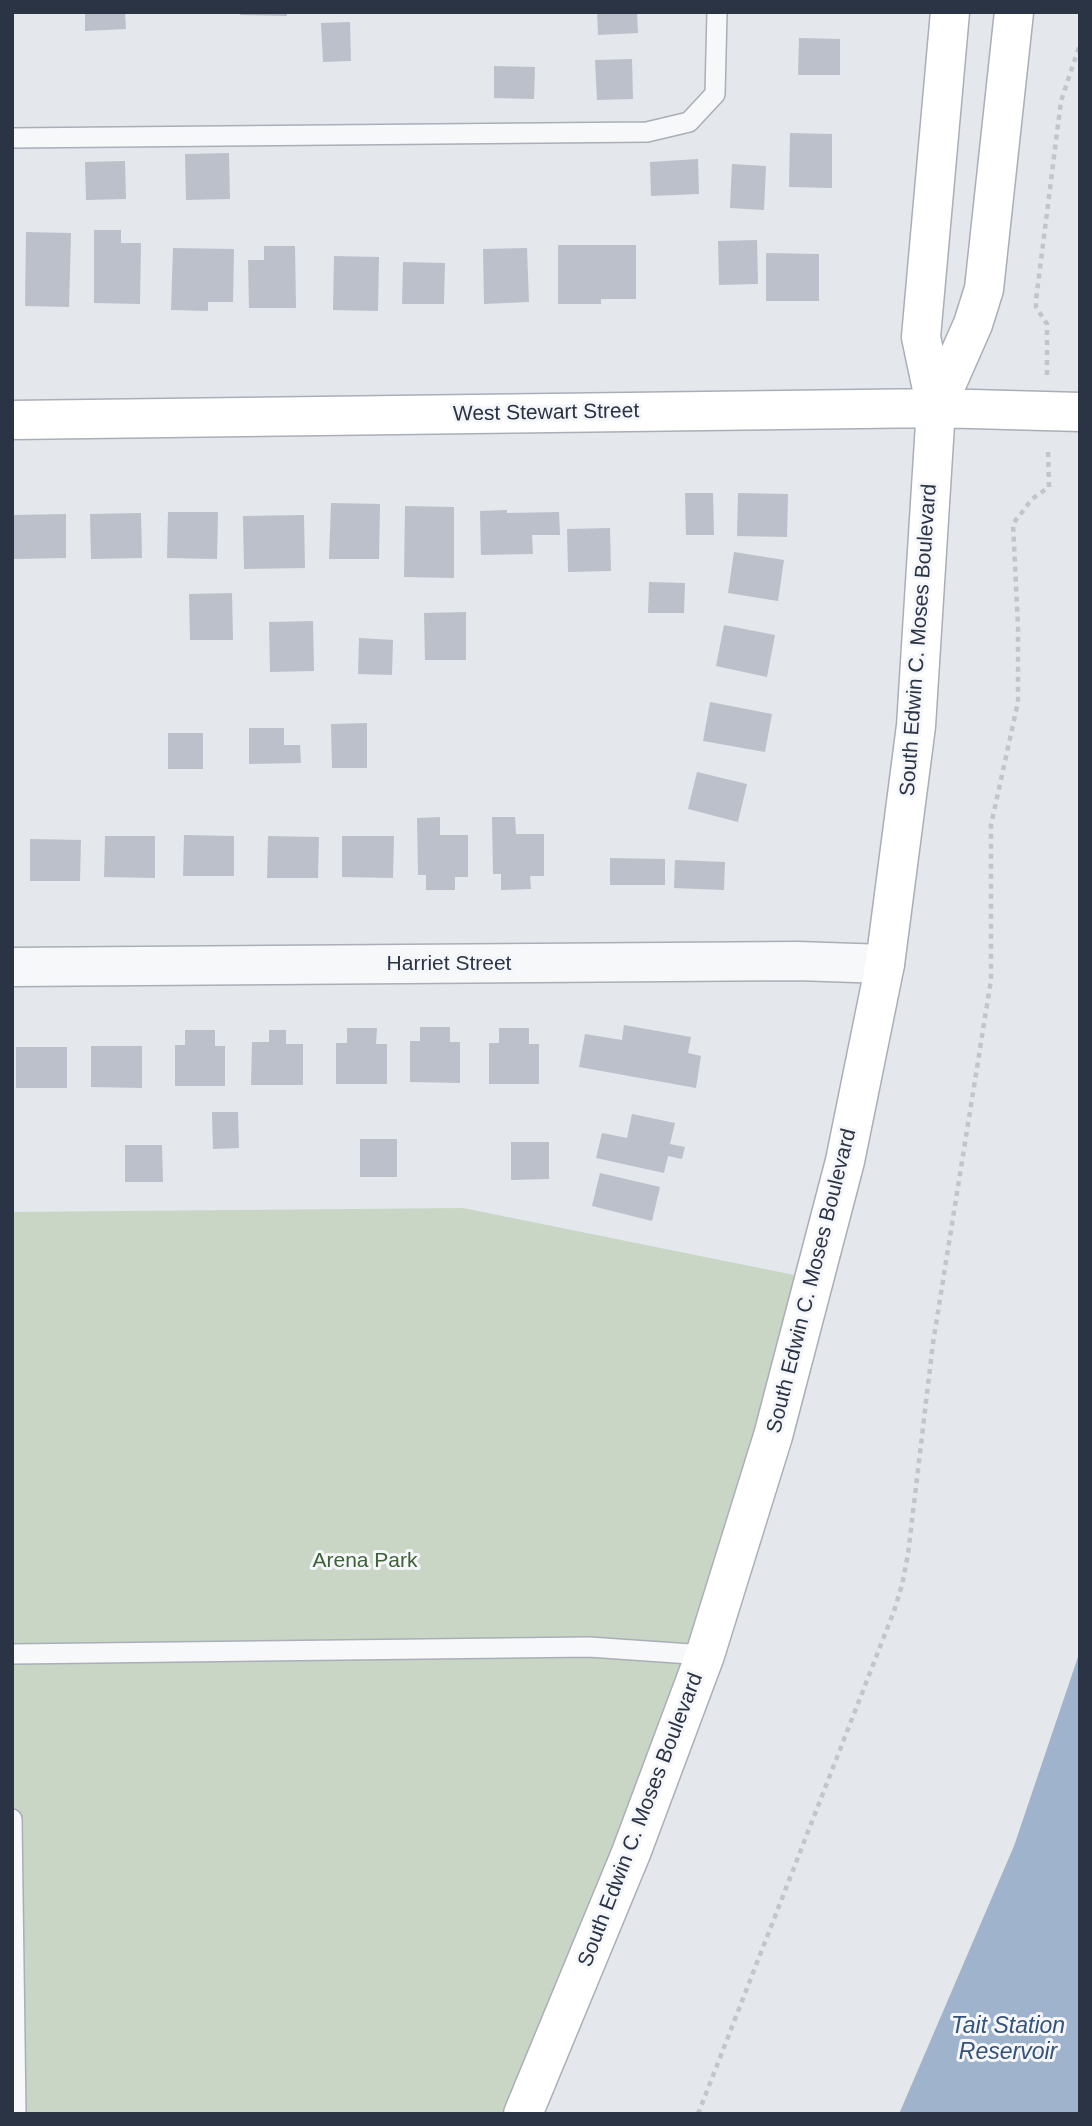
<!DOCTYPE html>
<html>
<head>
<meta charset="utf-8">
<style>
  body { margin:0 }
  #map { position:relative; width:1092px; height:2126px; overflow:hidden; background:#e4e7ec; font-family:Helvetica,sans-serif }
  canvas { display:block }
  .frame { position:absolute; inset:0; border:14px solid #2b3445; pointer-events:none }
</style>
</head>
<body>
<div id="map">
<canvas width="1092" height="2126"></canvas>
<div class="frame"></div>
</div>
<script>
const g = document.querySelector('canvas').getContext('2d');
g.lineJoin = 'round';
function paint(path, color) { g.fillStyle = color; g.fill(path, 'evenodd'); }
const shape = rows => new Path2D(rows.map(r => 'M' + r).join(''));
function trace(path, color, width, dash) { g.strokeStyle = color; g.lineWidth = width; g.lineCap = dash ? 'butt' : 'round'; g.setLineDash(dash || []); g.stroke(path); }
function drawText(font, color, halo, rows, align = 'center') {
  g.font = font + ' Helvetica,sans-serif'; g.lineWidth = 6; g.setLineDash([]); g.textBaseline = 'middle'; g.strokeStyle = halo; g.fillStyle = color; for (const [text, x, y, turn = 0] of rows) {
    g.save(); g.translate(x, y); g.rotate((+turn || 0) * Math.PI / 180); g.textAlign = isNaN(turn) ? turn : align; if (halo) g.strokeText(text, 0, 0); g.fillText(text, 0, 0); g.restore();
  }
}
paint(shape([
  [463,1208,814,1279,773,1436,523,2114,12,2114,12,1212]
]), '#c9d6c5');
paint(shape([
  [1080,1651,1080,2114,899,2114,1014,1846]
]), '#9fb4cc');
paint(shape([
  [240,12,287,12,287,16,240,15],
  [597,12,637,12,638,33,598,35],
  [125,13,126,29,85,31,85,14],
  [350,22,351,61,323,62,321,23],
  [799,38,840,39,840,75,798,75],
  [632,59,633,99,597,100,595,60],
  [494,66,535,67,534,99,494,98],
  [790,133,832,134,832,188,789,187],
  [229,153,230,199,186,200,185,154],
  [698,159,699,194,651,196,650,162],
  [125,161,126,199,86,200,85,162],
  [732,164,766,166,764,210,730,208],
  [94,230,121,230,121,243,141,243,140,304,94,303],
  [26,232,71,233,69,307,25,306],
  [757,240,758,284,719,285,718,241],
  [558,245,636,245,636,299,601,299,601,304,558,304],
  [264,246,295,246,296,308,249,308,248,260,264,260],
  [173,248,234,249,233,302,208,302,208,311,171,310],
  [527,248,529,302,484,304,483,249],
  [766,253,819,254,819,301,766,301],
  [334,256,379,257,378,311,333,310],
  [403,262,445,263,444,304,402,304],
  [685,493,713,493,714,535,686,535],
  [738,493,788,494,787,537,737,536],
  [331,503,380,504,379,559,329,559],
  [405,506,454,507,454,578,404,577],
  [507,510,507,513,559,512,560,535,532,535,533,554,481,555,480,511],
  [168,512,218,512,217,559,167,558],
  [141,513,142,558,91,559,90,514],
  [66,514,66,558,14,559,13,515],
  [304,515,305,568,244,569,243,516],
  [610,528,611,571,568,572,567,529],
  [734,552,784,560,778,601,728,593],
  [649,582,685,583,684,613,648,613],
  [232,593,233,640,190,640,189,594],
  [466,612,466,660,425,660,424,613],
  [313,621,314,671,270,672,269,622],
  [724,625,775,635,767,677,716,666],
  [359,638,393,640,392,675,358,674],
  [710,702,772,714,765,752,703,741],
  [367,723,367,768,332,768,331,724],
  [249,728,284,728,284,745,300,745,301,763,249,764],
  [168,733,203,733,203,769,168,769],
  [697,772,747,784,738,822,688,809],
  [440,817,440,835,468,835,468,877,455,877,455,890,426,890,426,875,418,875,417,818],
  [492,817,515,817,516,834,544,834,544,876,530,876,531,889,501,890,501,874,493,874],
  [184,835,234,836,234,876,183,876],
  [105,836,155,836,155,878,104,877],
  [268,836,319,837,318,878,267,878],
  [342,836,394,836,393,878,342,877],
  [30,839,81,840,80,881,30,881],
  [610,858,665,859,665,885,610,885],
  [675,860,725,862,724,890,674,888],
  [624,1025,691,1037,688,1053,701,1056,696,1088,579,1067,585,1034,622,1040],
  [420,1027,450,1027,450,1042,460,1042,460,1083,410,1082,410,1041,420,1041],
  [347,1028,377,1028,376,1044,387,1044,387,1084,336,1084,336,1043,347,1043],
  [499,1028,529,1028,529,1044,539,1044,539,1084,489,1084,489,1043,499,1043],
  [185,1030,215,1030,215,1046,225,1046,225,1086,175,1086,175,1045,185,1045],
  [269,1030,286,1030,286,1044,303,1044,303,1085,251,1085,252,1042,269,1042],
  [91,1046,142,1046,142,1088,91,1087],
  [16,1047,67,1047,67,1088,16,1088],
  [212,1112,238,1112,239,1148,213,1149],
  [632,1114,675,1123,670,1144,685,1147,682,1159,668,1156,664,1173,596,1158,602,1133,627,1138],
  [360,1139,397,1139,397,1177,360,1177],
  [511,1142,549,1142,549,1179,511,1180],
  [125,1145,162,1145,163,1182,125,1182],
  [600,1173,660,1187,652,1221,592,1206]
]), '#bbc0ca');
const lane = shape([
  [12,138,647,132,689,122,715,94,717,12],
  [12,1654,589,1647,705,1655],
  [12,1819,16,2114]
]);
const street = shape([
  [12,967,797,961,885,964]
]);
const secondary = shape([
  [936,408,973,324,984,289,1014,12],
  [12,420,936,408,1080,412],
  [523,2114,631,1853,705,1655,773,1436,845,1161,885,964,916,726,936,408,921,337,950,12]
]);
trace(lane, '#a9aeb7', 22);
trace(street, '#a9aeb7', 41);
trace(secondary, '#a9aeb7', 41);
trace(shape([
  [1047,375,1047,324,1036,307,1036,300,1061,101,1080,44],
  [698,2114,894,1611,902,1585,908,1554,933,1343,991,980,991,825,1018,702,1018,626,1013,524,1032,499,1049,487,1048,447]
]), '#c2c5cb', 4.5, [5, 5]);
trace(lane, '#f7f8fa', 19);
trace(street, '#f7f8fa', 38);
trace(secondary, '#fff', 38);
drawText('21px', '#2b3445', '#f4f6f9', [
  ["West Stewart Street",546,413,-1],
  ["South Edwin C. Moses Boulevard",919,640,-86],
  ["Harriet Street",449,964],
  ["South Edwin C. Moses Boulevard",812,1281,-76],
  ["South Edwin C. Moses Boulevard",641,1820,-69]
]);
drawText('21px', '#3f6138', '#f4f6f9', [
  ["Arena Park",365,1561]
]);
drawText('italic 23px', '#34527a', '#f4f6f9', [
  ["Tait Station",1008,2027],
  ["Reservoir",1008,2053]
]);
</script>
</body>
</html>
